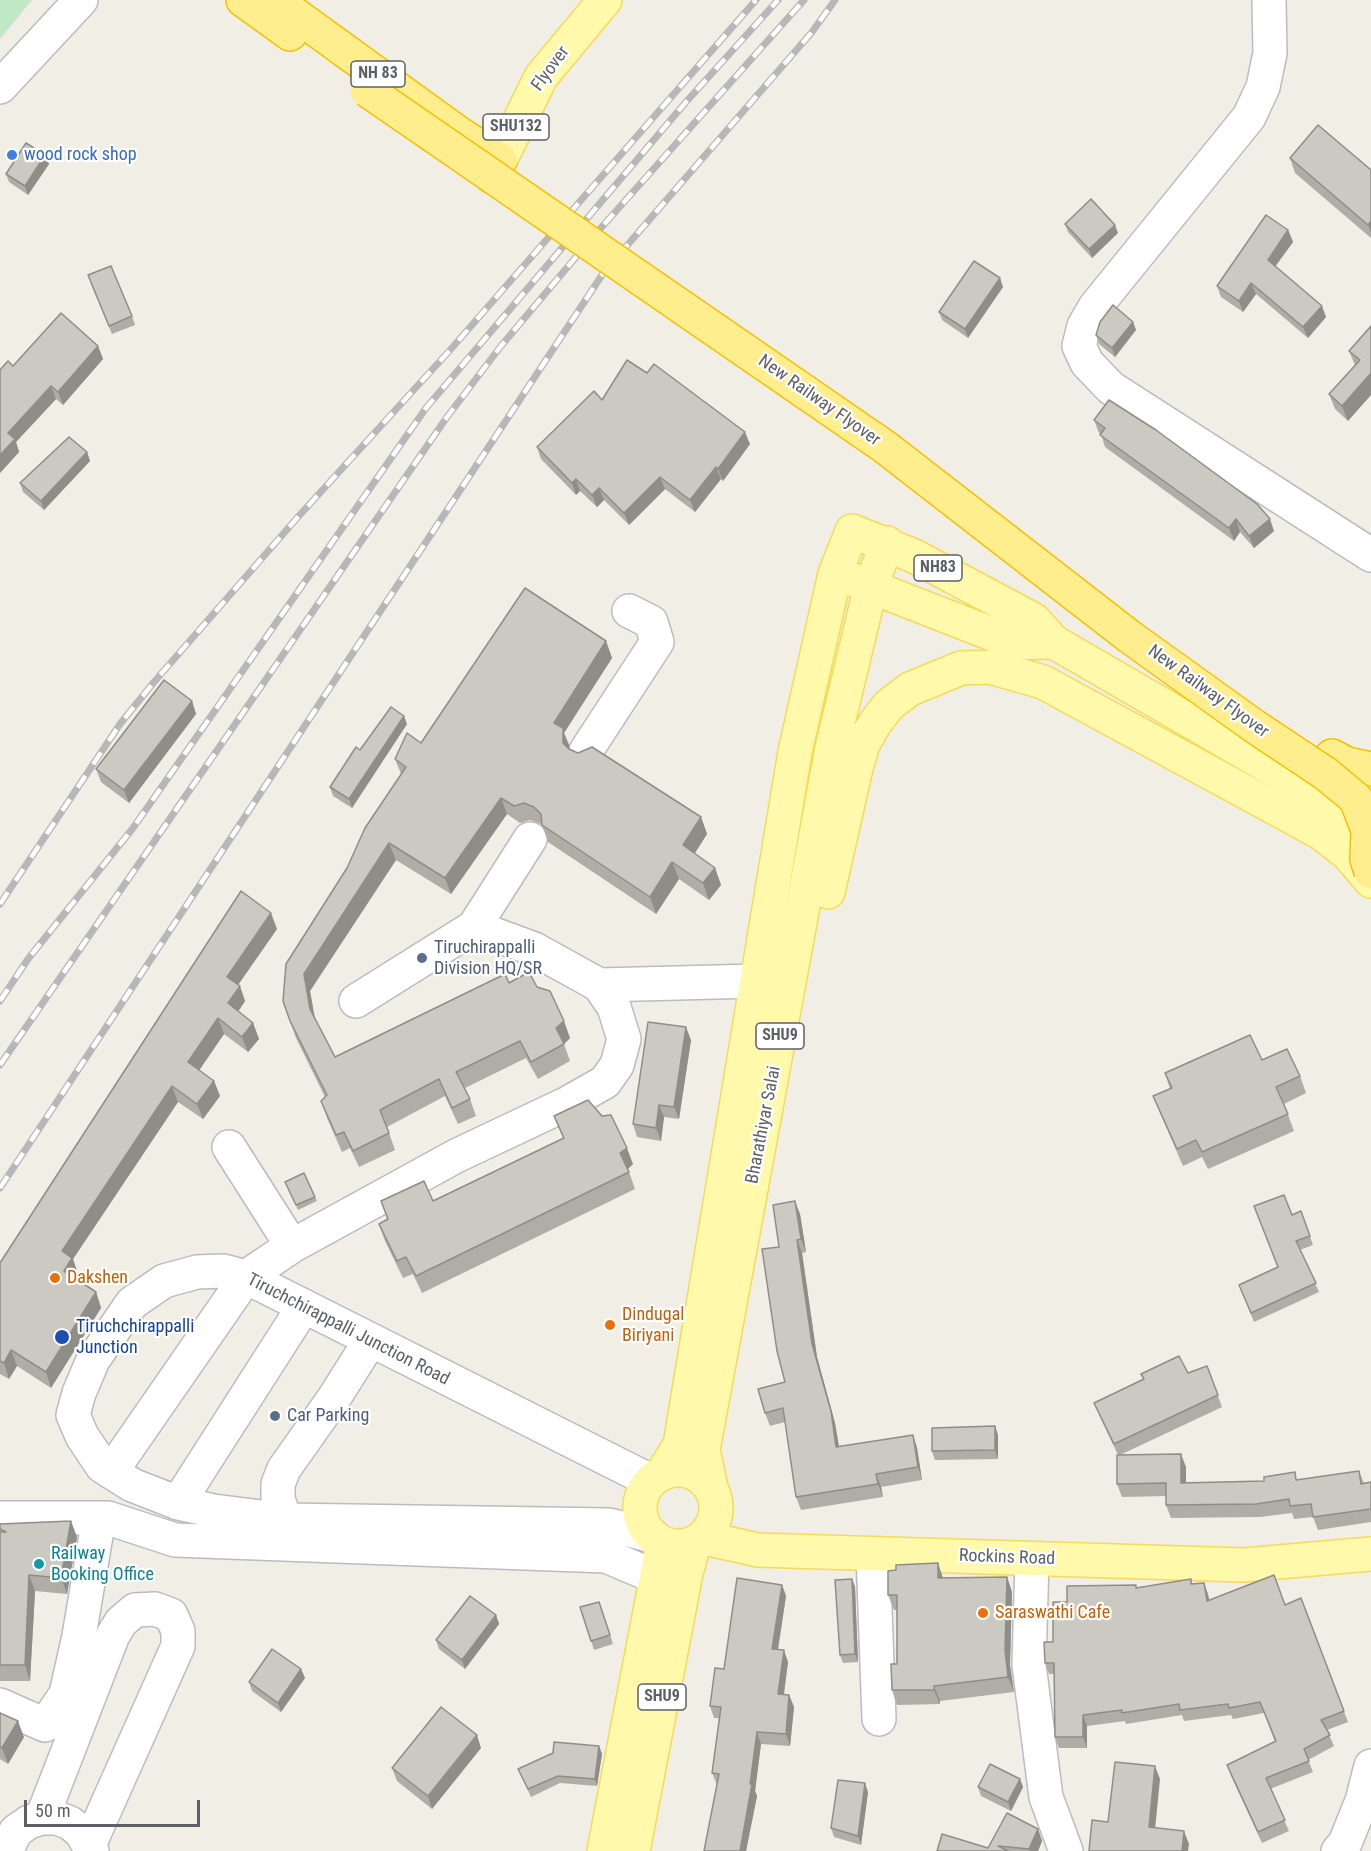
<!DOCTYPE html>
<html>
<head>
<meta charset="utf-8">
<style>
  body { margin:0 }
  #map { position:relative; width:1371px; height:1851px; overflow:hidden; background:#f0eee5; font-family:"Roboto Condensed",sans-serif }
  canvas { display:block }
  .scale { position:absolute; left:24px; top:1800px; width:176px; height:27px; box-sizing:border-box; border:3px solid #5d6066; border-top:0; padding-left:8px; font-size:18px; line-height:21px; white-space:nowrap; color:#5d6066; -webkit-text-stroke:4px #fff; paint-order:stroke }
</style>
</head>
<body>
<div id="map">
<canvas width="1371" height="1851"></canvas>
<div class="scale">50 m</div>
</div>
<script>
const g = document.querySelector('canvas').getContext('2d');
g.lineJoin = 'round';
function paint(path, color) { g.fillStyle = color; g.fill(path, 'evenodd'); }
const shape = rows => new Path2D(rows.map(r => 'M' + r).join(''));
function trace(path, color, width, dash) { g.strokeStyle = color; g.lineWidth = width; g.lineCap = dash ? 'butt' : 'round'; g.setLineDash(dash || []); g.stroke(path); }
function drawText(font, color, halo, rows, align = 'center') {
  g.font = font + ' "Roboto Condensed",sans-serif'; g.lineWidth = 4.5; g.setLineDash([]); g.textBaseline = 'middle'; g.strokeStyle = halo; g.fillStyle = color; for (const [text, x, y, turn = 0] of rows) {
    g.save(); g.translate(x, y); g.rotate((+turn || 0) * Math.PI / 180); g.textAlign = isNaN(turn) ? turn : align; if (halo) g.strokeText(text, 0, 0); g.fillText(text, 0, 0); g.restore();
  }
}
paint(shape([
  [0,0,32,0,0,39]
]), '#c1e8c5');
const minor = shape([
  [1269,0,1270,53,1263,87,1249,117,1095,307,1084,326,1079,346,1087,363,1111,388,1371,555],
  [0,87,81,0],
  [586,751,657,642,651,622,629,611],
  [599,985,756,981],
  [356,1001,474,927],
  [292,1246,456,1156,566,1104,605,1082,617,1065,624,1039,614,1007,599,985,534,949,474,927,530,839],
  [111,1472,246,1277,292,1246,229,1147],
  [651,1481,246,1277,223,1271,197,1272,164,1281,132,1303,93,1360,79,1393,73,1415,82,1436,102,1466,132,1485,178,1503,214,1511,285,1520,609,1525,653,1536],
  [178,1503,304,1306],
  [0,1518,108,1518,175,1540,606,1556,656,1577],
  [285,1520,278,1499,278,1484,284,1469,334,1398,370,1341],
  [873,1554,879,1719],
  [1032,1559,1029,1665,1046,1797,1066,1851],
  [0,1705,45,1725,66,1694,79,1636,99,1518],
  [42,1818,113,1635,121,1622,135,1610,155,1609,171,1615,178,1631,178,1646,90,1843],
  [6,1851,16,1831,29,1822,42,1818,57,1818,70,1823,81,1832,92,1851],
  [1338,1851,1345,1843,1362,1801,1371,1766]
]);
const major = shape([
  [492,177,541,77,605,0],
  [851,579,1015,643,1054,642],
  [828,892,856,768,863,744,875,723,889,705,910,689,961,668,990,667,1043,682,1321,833,1348,854,1371,881],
  '640 1508a38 38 0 1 1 76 0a38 38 0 1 1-76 0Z',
  [662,1474,680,1445,795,752,835,574,852,531,914,556,1034,620,1054,642,1321,797,1357,820,1371,836],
  [711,1488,703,1450,832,748,871,586,887,543],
  [704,1538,758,1550,1244,1565,1371,1554],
  [604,1851,663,1544],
  [633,1851,686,1573,694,1544]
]);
const highway = shape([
  [243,0,290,34],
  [275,0,457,132,500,160],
  [1332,756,1347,764,1371,769]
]);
trace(minor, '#babcc1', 36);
trace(major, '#f6da58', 36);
trace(highway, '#f5c100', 36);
trace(minor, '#fff', 33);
trace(major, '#fffaab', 33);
trace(highway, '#ffee8d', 33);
const rail = shape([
  [0,904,120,724,154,682,297,518,451,349,756,0],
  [0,1001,28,959,133,828,426,408,686,102,778,0],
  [0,1065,447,417,501,346,592,238,804,0],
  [0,1188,604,272,812,32,835,0]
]);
trace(rail, '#b6b7b7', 7);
trace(rail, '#fff', 4.5, [14]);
const highwayBridge = shape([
  [367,90,885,447,1130,637,1254,726,1326,774,1356,799,1368,830],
  [1371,820,1368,830,1367,859,1371,872]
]);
trace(highwayBridge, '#f5c100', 36, []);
trace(highwayBridge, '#ffee8d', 33);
paint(shape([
  [45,155,49,164,28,195,9,182,6,174],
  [1290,158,1371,170,1371,238,1295,173],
  [1065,224,1118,233,1092,258,1068,232],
  [1288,230,1293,242,1275,266,1326,317,1308,338,1256,294,1243,312,1221,297,1217,286],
  [91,284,132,316,135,325,112,334],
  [1003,287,968,338,942,320,939,312],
  [1133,322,1136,330,1115,357,1099,344,1096,335],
  [1371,326,1348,421,1335,409,1329,394,1355,365,1349,351],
  [98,346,103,359,63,405,56,399,16,442,19,452,0,473,13,366],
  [602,400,750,444,723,481,721,479,695,512,665,489,629,525,604,500,597,507,580,491,576,495,541,459,537,447],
  [1094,420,1274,531,1254,548,1240,532,1234,541,1105,447,1101,434,1099,433],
  [87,452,90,461,44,510,23,492,20,483],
  [606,641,612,658,564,733,569,745,569,749,701,817,707,834,695,853,715,868,721,885,709,900,679,879,656,914,548,842,542,825,541,824,530,820,520,823,507,814,451,894,396,860,310,991,315,1018,335,1057,509,983,537,987,570,1038,564,1044,570,1061,538,1079,526,1058,465,1088,470,1099,476,1116,458,1124,445,1096,387,1127,395,1150,359,1167,350,1148,342,1152,327,1118,321,1101,325,1097,296,1038,290,1021,347,868,401,774,395,759,421,743],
  [192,701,196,714,129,803,101,782,96,769],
  [407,724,352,808,333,796,330,787,360,750],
  [277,929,238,985,245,1001,238,1012,253,1023,259,1039,248,1052,224,1034,199,1070,214,1081,220,1096,203,1119,178,1102,73,1259,78,1274,75,1278,96,1292,101,1308,51,1388,17,1366,9,1379,0,1374,0,1263],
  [691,1040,679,1119,664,1117,661,1141,637,1137,633,1124],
  [1262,1060,1300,1076,1306,1093,1284,1104,1294,1131,1208,1169,1202,1157,1183,1166,1160,1113,1153,1096,1170,1089,1165,1073],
  [554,1116,633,1164,628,1169,635,1189,422,1293,413,1274,403,1278,385,1241,379,1224,387,1219,381,1201,433,1201,563,1138],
  [287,1186,315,1197,317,1201,298,1210],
  [1301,1211,1313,1245,1300,1250,1319,1292,1254,1322,1239,1285,1278,1267,1292,1215],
  [800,1214,806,1252,802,1253,817,1357,835,1423,839,1446,913,1435,917,1448,922,1480,881,1487,883,1497,801,1510,796,1497,785,1422,770,1426,765,1413,785,1382,779,1247],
  [1207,1366,1222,1407,1120,1455,1186,1467,1186,1483,1298,1480,1359,1471,1364,1483,1371,1482,1371,1522,1318,1530,1313,1517,1294,1519,1292,1513,1260,1517,1171,1518,1166,1505,1166,1496,1122,1497,1117,1484,1118,1455,1099,1415,1094,1403,1143,1379,1141,1374,1188,1373],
  [995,1426,998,1435,998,1459,935,1460,932,1451],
  [0,1524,77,1537,67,1594,35,1591,30,1681,0,1681],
  [1007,1577,1012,1592,1010,1665,1014,1692,940,1701,940,1704,897,1705,892,1690,897,1664,897,1610,894,1610,888,1595,943,1578],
  [852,1579,855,1587,858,1662,843,1663,840,1655],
  [1191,1579,1192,1584,1208,1594,1209,1600,1285,1605,1301,1598,1348,1722,1327,1730,1334,1746,1308,1760,1313,1772,1270,1789,1289,1831,1262,1843,1231,1776,1227,1765,1275,1742,1264,1713,1233,1719,1231,1715,1184,1721,1182,1715,1126,1724,1125,1721,1087,1726,1087,1748,1059,1748,1055,1737,1054,1674,1049,1674,1045,1663,1053,1642,1137,1588],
  [782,1585,786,1596,778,1650,788,1662,784,1695,789,1695,794,1707,790,1746,761,1744,755,1791,757,1796,746,1851,704,1851,717,1785,712,1773,719,1718,714,1718,710,1706,724,1669],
  [580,1607,602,1610,613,1644,594,1650],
  [496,1615,499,1624,465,1669,439,1649,436,1640],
  [301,1669,305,1678,281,1712,252,1691,249,1682],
  [0,1713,24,1737,8,1764,0,1759],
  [599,1746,602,1754,597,1786,560,1783,531,1797,518,1769],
  [481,1748,432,1809,397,1781,392,1768],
  [1020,1779,1023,1787,1011,1811,981,1796,978,1787],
  [868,1792,861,1845,834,1837,831,1828],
  [1038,1829,1042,1841,1038,1851,937,1851,988,1848]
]), '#afada6');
paint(shape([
  [45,155,49,164,28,195,25,186],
  [1371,221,1371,233,1368,225],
  [1115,225,1118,233,1092,258,1089,249],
  [1288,230,1293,242,1272,271,1268,260],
  [1000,278,1003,287,968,338,965,329],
  [1251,283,1256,294,1243,312,1239,301],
  [1322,306,1326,317,1308,338,1303,327],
  [1133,322,1136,330,1115,357,1112,348],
  [98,346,103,359,63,405,58,392],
  [1371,373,1371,395,1348,421,1342,406],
  [51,386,56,399,16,442,19,452,0,473,0,455,8,433],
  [745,432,750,444,723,481,718,469],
  [87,452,90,461,44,510,41,501],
  [716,467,721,479,695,512,690,500],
  [660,477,665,489,629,525,624,513],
  [576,479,580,491,576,495,572,483],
  [599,488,604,500,597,507,592,495],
  [1236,519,1240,532,1234,541,1229,528],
  [1270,519,1274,531,1254,548,1249,536],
  [606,641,612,658,564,733,569,745,570,760,563,743,554,723],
  [192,701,196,714,129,803,124,790],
  [404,716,407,724,352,808,349,799],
  [501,798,507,814,451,894,445,878],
  [701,817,707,834,689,862,683,845],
  [389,843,396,860,310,991,316,1026,310,1009,304,974],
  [672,862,679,879,656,914,650,897],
  [715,868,721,885,709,900,703,883],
  [271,913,277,929,233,992,227,977],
  [240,986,245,1001,233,1019,228,1003],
  [218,1018,224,1034,194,1078,188,1062],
  [564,1021,570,1038,563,1045,556,1028],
  [253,1023,259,1039,248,1052,242,1037],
  [686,1027,691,1040,679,1119,674,1107],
  [214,1081,220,1096,203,1119,197,1104],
  [172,1086,178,1102,73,1259,78,1274,70,1287,64,1271,62,1251],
  [659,1105,664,1117,661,1141,656,1128],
  [627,1148,633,1164,626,1170,620,1153],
  [795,1201,800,1214,806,1252,801,1239],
  [797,1240,802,1253,817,1357,835,1423,841,1460,836,1447,812,1344],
  [96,1292,101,1308,51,1388,46,1372],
  [11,1350,17,1366,9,1379,4,1363],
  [995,1426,998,1435,998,1459,995,1450],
  [913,1435,917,1448,922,1480,918,1467],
  [1181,1454,1186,1467,1186,1496,1181,1483],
  [876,1474,881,1487,883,1497,878,1484],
  [71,1521,77,1537,67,1594,61,1578],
  [938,1563,943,1578,938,1578],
  [29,1575,35,1591,30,1681,25,1665],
  [1007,1577,1012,1592,1010,1665,1014,1692,1008,1677,1005,1650],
  [852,1579,855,1587,858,1662,855,1654],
  [1204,1583,1208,1594,1211,1612,1207,1601],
  [782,1585,786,1596,776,1661,772,1649],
  [496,1615,499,1624,465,1669,462,1660],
  [784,1650,788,1662,782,1706,778,1694],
  [301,1669,305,1678,281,1712,278,1703],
  [934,1686,940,1701,940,1704,934,1690],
  [789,1695,794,1707,790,1746,786,1734],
  [1083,1715,1087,1726,1087,1748,1083,1737],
  [18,1721,24,1737,8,1764,2,1748],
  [757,1732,761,1744,755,1791,757,1796,746,1851,740,1851,750,1784],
  [477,1735,481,1748,432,1809,428,1796],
  [599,1746,602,1754,597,1786,595,1779],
  [1155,1766,1160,1779,1154,1840,1149,1827],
  [1020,1779,1023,1787,1011,1811,1008,1802],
  [865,1783,868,1792,861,1845,858,1836],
  [1038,1829,1042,1841,1038,1851,1030,1851,1029,1849],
  [1184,1831,1189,1844,1188,1851,1182,1851]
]), '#8e8d87');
const building = shape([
  [1318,125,1371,170,1371,221,1368,225,1290,158,1318,125],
  [26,143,45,155,25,186,6,174,26,143],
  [1091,199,1115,225,1089,249,1065,224,1091,199],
  [1266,215,1288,230,1268,260,1322,306,1303,327,1251,283,1239,301,1217,286,1266,215],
  [974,261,1000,278,965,329,939,312,974,261],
  [111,266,132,316,109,326,88,275,111,266],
  [1113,305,1133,322,1112,348,1096,335,1100,322,1113,305],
  [61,313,98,346,58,392,51,386,8,433,15,439,0,455,0,370,8,361,13,366,61,313],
  [1371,326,1371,373,1342,406,1329,394,1360,360,1349,351,1371,326],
  [627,360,647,373,654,364,745,432,718,469,716,467,690,500,660,477,624,513,599,488,592,495,576,479,572,483,537,447,594,391,602,400,627,360],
  [1109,400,1156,430,1257,504,1270,519,1249,536,1236,519,1229,528,1100,435,1105,428,1094,420,1109,400],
  [69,437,87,452,41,501,20,483,69,437],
  [525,588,606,641,554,723,563,728,563,743,569,749,578,753,592,747,701,817,683,845,715,868,703,883,672,862,650,897,542,825,541,814,534,807,524,803,514,806,501,798,445,878,389,843,304,974,310,1009,335,1057,505,974,509,983,529,972,537,987,550,991,564,1021,556,1028,564,1044,531,1062,520,1041,456,1072,470,1099,452,1108,439,1079,380,1110,389,1133,353,1151,344,1132,336,1135,321,1101,327,1095,290,1021,283,1001,286,964,347,868,365,828,406,767,395,759,407,733,421,743,525,588],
  [164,680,192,701,124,790,96,769,164,680],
  [391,707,404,716,349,799,330,787,356,747,360,750,391,707],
  [241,891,271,913,227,977,240,986,228,1003,253,1023,242,1037,218,1018,188,1062,214,1081,197,1104,172,1086,62,1251,72,1258,64,1271,96,1292,46,1372,11,1350,4,1363,0,1361,0,1263,241,891],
  [648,1022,686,1027,674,1107,659,1105,656,1128,633,1124,648,1022],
  [1250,1035,1262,1060,1287,1049,1300,1076,1276,1087,1288,1114,1202,1152,1196,1140,1177,1149,1153,1096,1172,1088,1165,1073,1250,1035],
  [588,1100,602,1116,611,1115,627,1148,620,1153,629,1172,416,1276,406,1257,397,1261,379,1224,388,1219,381,1201,424,1181,433,1201,564,1138,554,1116,588,1100],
  [304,1173,315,1197,296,1205,285,1182,304,1173],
  [1284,1195,1292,1215,1301,1211,1310,1236,1296,1241,1316,1283,1251,1313,1239,1285,1278,1267,1254,1206,1284,1195],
  [795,1201,801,1239,797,1240,812,1344,831,1411,836,1447,913,1435,918,1467,876,1474,878,1484,796,1497,783,1408,765,1413,758,1389,785,1382,777,1351,762,1249,779,1247,773,1205,795,1201],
  [1179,1356,1188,1373,1207,1366,1218,1395,1114,1444,1094,1403,1144,1379,1141,1374,1179,1356],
  [995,1426,995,1450,932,1451,932,1428,995,1426],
  [1181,1454,1181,1483,1264,1481,1264,1477,1295,1472,1296,1480,1359,1471,1361,1484,1371,1482,1371,1509,1313,1517,1311,1504,1290,1506,1289,1499,1256,1504,1166,1505,1166,1483,1117,1484,1117,1455,1181,1454],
  [71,1521,61,1578,29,1575,25,1665,0,1665,0,1532,6,1532,0,1529,0,1524,71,1521],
  [938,1563,938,1578,1007,1577,1005,1650,1008,1677,934,1686,934,1690,892,1690,891,1664,897,1664,897,1595,888,1595,888,1571,896,1570,896,1565,938,1563],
  [1274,1575,1285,1605,1301,1598,1344,1711,1321,1720,1330,1735,1304,1749,1309,1761,1266,1778,1285,1820,1258,1832,1227,1765,1276,1741,1260,1702,1229,1708,1228,1704,1180,1710,1179,1704,1122,1713,1122,1710,1083,1715,1083,1737,1055,1737,1054,1663,1045,1663,1044,1642,1053,1642,1053,1602,1067,1602,1067,1586,1136,1585,1136,1588,1191,1579,1191,1584,1204,1583,1207,1601,1274,1575],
  [737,1578,782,1585,772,1649,784,1650,778,1694,789,1695,786,1734,757,1732,750,1784,752,1784,740,1851,704,1851,719,1774,712,1773,721,1707,710,1706,715,1668,724,1669,737,1578],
  [852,1579,855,1654,840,1655,835,1580,852,1579],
  [470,1596,496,1615,462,1660,436,1640,470,1596],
  [599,1602,610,1635,591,1641,580,1607,599,1602],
  [272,1649,301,1669,278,1703,249,1682,272,1649],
  [441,1707,477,1735,428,1796,392,1768,441,1707],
  [0,1713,18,1721,2,1748,0,1747,0,1713],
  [554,1742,599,1746,595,1779,558,1776,528,1789,518,1769,553,1753,554,1742],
  [1115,1762,1155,1766,1149,1827,1184,1831,1182,1851,1089,1851,1092,1820,1108,1822,1115,1762],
  [990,1764,1020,1779,1008,1802,978,1787,990,1764],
  [838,1780,865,1783,858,1836,831,1828,838,1780],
  [1007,1813,1038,1829,1029,1849,998,1846,1008,1851,937,1851,942,1834,988,1848,1007,1813]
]);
paint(building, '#cbc9c1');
trace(building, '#8e8d87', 1.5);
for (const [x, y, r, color] of [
  [12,155,6,"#3f7fe0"],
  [422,958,6,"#5c6f8a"],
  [55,1278,6,"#e8710a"],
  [610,1325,6,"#e8710a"],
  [62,1337,8,"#1a4fb4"],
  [275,1416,6,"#5c6f8a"],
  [39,1564,6,"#0f9aa8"],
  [983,1613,6,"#e8710a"]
]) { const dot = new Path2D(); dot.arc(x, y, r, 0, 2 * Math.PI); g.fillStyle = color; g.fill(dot); trace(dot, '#fff', 2); }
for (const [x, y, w] of [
  [378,74,54],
  [516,127,66],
  [938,568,48],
  [780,1036,48],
  [662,1697,48]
]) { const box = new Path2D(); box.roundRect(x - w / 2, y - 13, w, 26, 4.5); g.fillStyle = '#fff'; g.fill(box); trace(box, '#5d6066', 1.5); }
drawText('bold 16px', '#5d6066', null, [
  ["NH 83",378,74],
  ["SHU132",516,127],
  ["NH83",938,568],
  ["SHU9",780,1036],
  ["SHU9",662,1697]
]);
drawText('18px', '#5d6066', '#fff', [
  ["Flyover",551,69,-54],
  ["New Railway Flyover",819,401,35],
  ["New Railway Flyover",1208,692,36],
  ["Bharathiyar Salai",764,1125,-79],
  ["Tiruchchirappalli Junction Road",348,1330,27],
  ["Rockins Road",1007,1558,2]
]);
drawText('18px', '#366cbe', '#fff', [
  ["wood rock shop",24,155]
], 'left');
drawText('18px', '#4e5e75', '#fff', [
  ["Tiruchirappalli",434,948],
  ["Division HQ/SR",434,969],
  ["Car Parking",287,1416]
], 'left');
drawText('18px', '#c56008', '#fff', [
  ["Dakshen",67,1278],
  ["Dindugal",622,1315],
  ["Biriyani",622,1336],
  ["Saraswathi Cafe",995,1613]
], 'left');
drawText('18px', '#164399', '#fff', [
  ["Tiruchchirappalli",76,1327],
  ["Junction",76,1348]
], 'left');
drawText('18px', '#0d838f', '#fff', [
  ["Railway",51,1554],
  ["Booking Office",51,1575]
], 'left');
</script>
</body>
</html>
